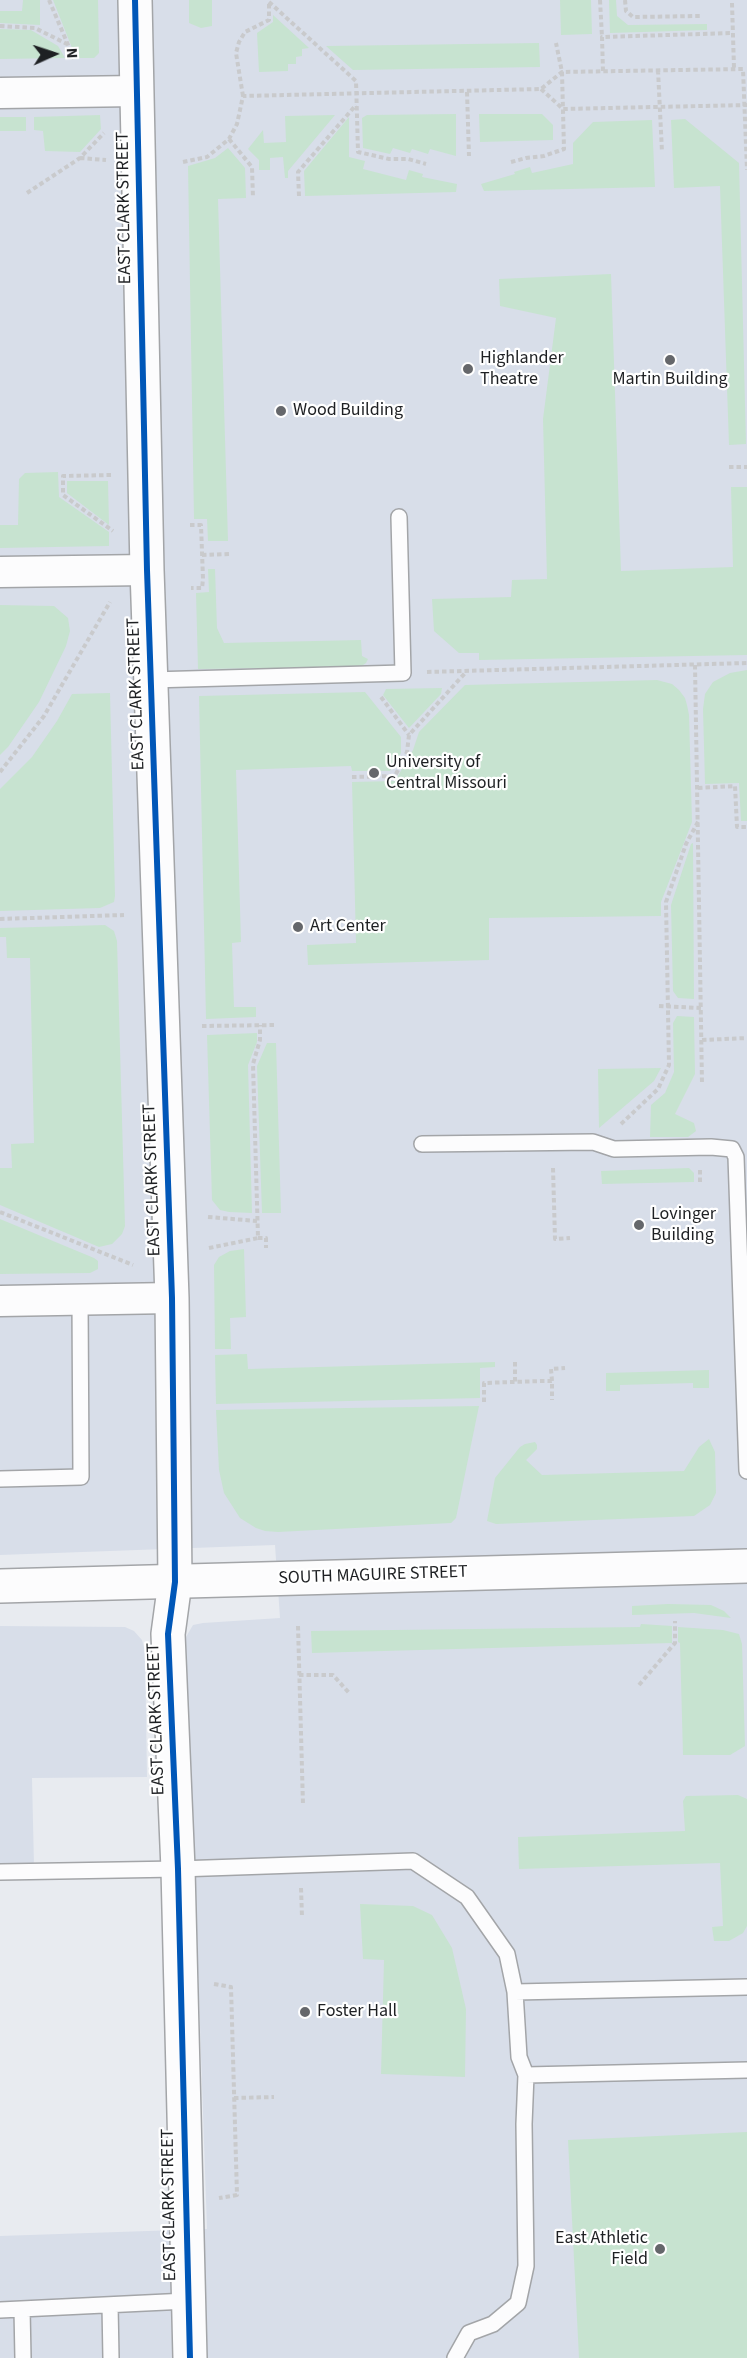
<!DOCTYPE html>
<html>
<head>
<meta charset="utf-8">
<style>
  body { margin:0 }
  #map { position:relative; width:747px; height:2358px; overflow:hidden; background:#e8ebf0; font-family:"Source Sans 3",sans-serif }
  canvas { display:block }
  .north { position:absolute; left:24px; top:24px; width:60px; height:60px; -webkit-text-stroke:4px #fff; paint-order:stroke; rotate:87deg; font-size:16px; font-weight:700; line-height:24px; text-align:center; color:#1e2023 }
  .north::after { content:''; display:block; margin:auto; width:21px; height:27px; background:#1e2023; clip-path:polygon(50% 0,100% 100%,50% 72%,0 100%) }
</style>
</head>
<body>
<div id="map">
<canvas width="747" height="2358"></canvas>
<div class="north">N</div>
</div>
<script>
const g = document.querySelector('canvas').getContext('2d');
g.lineJoin = 'round';
function paint(path, color) { g.fillStyle = color; g.fill(path, 'evenodd'); }
const shape = rows => new Path2D(rows.map(r => 'M' + r).join(''));
function trace(path, color, width, dash) { g.strokeStyle = color; g.lineWidth = width; g.lineCap = dash ? 'butt' : 'round'; g.setLineDash(dash || []); g.stroke(path); }
function drawText(font, color, halo, rows, align = 'center') {
  g.font = font + ' "Source Sans 3",sans-serif'; g.lineWidth = 4.5; g.setLineDash([]); g.textBaseline = 'middle'; g.strokeStyle = halo; g.fillStyle = color; for (const [text, x, y, turn = 0] of rows) {
    g.save(); g.translate(x, y); g.rotate((+turn || 0) * Math.PI / 180); g.textAlign = isNaN(turn) ? turn : align; if (halo) g.strokeText(text, 0, 0); g.fillText(text, 0, 0); g.restore();
  }
}
paint(shape([
  [0,0,747,0,747,2358,0,2358,0,2236,207,2229,194,1851,184,1653,186,1637,193,1625,203,1623,280,1618,275,1545,0,1555],
  [0,1626,125,1627,134,1631,142,1640,145,1651,147,1777,32,1778,34,1866,0,1866]
]), '#d8dee9');
paint(shape([
  [23,0,40,0,40,25,0,23,0,11,22,11],
  [53,0,98,0,99,53,94,58,76,58],
  [189,0,212,0,212,26,201,28,189,23],
  [560,0,591,0,592,34,561,35],
  [609,0,616,0,617,16,628,25,707,24,707,30,610,33],
  [273,15,309,48,302,49,302,56,296,57,296,64,288,64,288,71,259,72,257,33,273,22],
  [0,29,31,30,58,46,65,58,0,59],
  [539,43,540,67,353,70,326,46],
  [456,114,456,156,430,149,428,154,412,149,410,153,393,148,390,154,363,148,362,118,367,115],
  [479,114,542,114,553,125,553,140,480,142],
  [100,115,101,129,80,152,45,151,43,131,34,130,34,117],
  [335,115,288,171,288,178,285,178,283,157,270,158,270,170,259,170,259,160,248,149,263,130,264,143,286,142,285,116],
  [0,117,26,117,26,131,0,131],
  [349,117,349,157,365,161,363,169,406,180,409,170,423,174,422,177,457,184,456,192,305,196,304,171],
  [685,119,739,163,746,444,729,445,720,186,674,188,671,120],
  [652,120,655,187,484,191,481,184,515,174,514,172,530,167,532,173,573,164,573,143,593,122],
  [228,148,245,168,246,198,218,199,228,541,208,541,207,519,194,519,188,166,215,158],
  [611,274,621,571,733,567,731,487,747,487,747,655,479,660,479,653,459,653,434,631,432,599,511,597,512,580,547,579,543,419,556,318,500,306,499,279],
  [58,472,59,497,109,532,109,546,0,548,0,525,18,525,19,479,25,473],
  [67,481,108,481,109,525,67,493],
  [208,569,215,569,217,628,224,643,361,640,362,656,368,659,366,663,360,667,198,669,196,593,209,592],
  [0,605,54,606,68,618,70,631,66,646,39,702,8,747,0,755],
  [747,670,747,821,741,821,739,783,705,784,703,709,705,694,713,682,730,673],
  [657,680,672,684,679,690,685,698,687,705,689,715,692,822,661,902,661,916,489,918,489,960,308,965,307,945,356,943,352,782,395,781,413,750,419,732,465,685],
  [442,688,441,694,409,728,383,695,386,689],
  [365,692,401,737,401,753,390,771,352,771,351,766,236,770,241,942,232,943,234,1007,256,1007,256,1017,206,1019,199,696],
  [110,693,115,896,114,902,100,908,0,911,0,789,32,757,57,721,72,694],
  [693,843,694,999,678,998,673,991,671,905,691,844],
  [105,925,114,931,117,941,125,1226,122,1234,112,1244,99,1247,0,1205,0,1168,12,1168,11,1144,34,1143,30,958,7,958,6,937,0,937,0,928],
  [677,1016,694,1017,695,1074,675,1114,694,1123,696,1131,688,1137,650,1137,651,1105,665,1093,674,1072,673,1023],
  [257,1033,257,1042,248,1065,252,1213,229,1212,220,1210,212,1200,207,1035],
  [267,1043,276,1043,281,1213,262,1213,257,1066],
  [661,1068,654,1081,599,1128,598,1069],
  [689,1168,694,1173,694,1182,602,1184,601,1171],
  [0,1219,94,1258,98,1261,98,1269,90,1273,0,1274],
  [244,1249,246,1317,230,1318,231,1349,215,1349,214,1265,219,1257,230,1251],
  [247,1354,248,1369,495,1362,495,1367,480,1368,480,1398,216,1404,215,1355],
  [709,1370,709,1388,693,1388,693,1383,620,1385,620,1391,606,1391,606,1373],
  [479,1406,456,1518,451,1523,278,1532,265,1531,256,1528,240,1518,224,1493,219,1470,216,1410],
  [709,1439,715,1452,716,1493,710,1505,694,1516,496,1524,487,1521,495,1478,520,1447,525,1444,535,1442,537,1445,537,1449,526,1460,542,1475,684,1471,699,1447],
  [668,1604,711,1605,724,1611,731,1618,694,1613,632,1615,632,1606],
  [641,1624,672,1626,672,1643,312,1653,311,1631,640,1627],
  [678,1627,723,1630,739,1634,742,1644,745,1746,730,1755,683,1755,680,1643,678,1642],
  [738,1795,747,1799,747,1926,743,1933,729,1941,714,1941,712,1927,723,1926,720,1863,519,1869,518,1837,685,1831,683,1801,686,1796],
  [360,1904,413,1906,432,1915,452,1948,466,2009,465,2077,381,2074,384,1960,363,1959],
  [747,2132,747,2358,579,2358,568,2140]
]), '#c7e3d0');
const lane = shape([
  [151,680,403,673,399,517],
  [422,1144,593,1142,614,1149,711,1147,732,1149,736,1157,747,1471],
  [0,1479,81,1477,80,1299],
  [0,1872,178,1869,413,1861,467,1897,507,1954,515,1992,519,2057,526,2075,747,2070],
  [515,1992,747,1987],
  [110,2305,111,2358],
  [22,2309,23,2358],
  [0,2310,187,2301],
  [455,2358,469,2333,493,2324,518,2303,526,2266,524,2124,526,2075]
]);
const street = shape([
  [0,93,137,91],
  [0,572,147,570],
  [0,1301,172,1298]
]);
const secondary = shape([
  [135,0,147,570,172,1298,175,1582,168,1634,178,1869,190,2358]
]);
const primary = shape([
  [0,1586,747,1566]
]);
trace(lane, '#a3a5a8', 18);
trace(street, '#a3a5a8', 33);
trace(secondary, '#a3a5a8', 36);
trace(primary, '#a3a5a8', 36);
trace(shape([
  [49,0,74,59],
  [600,0,602,37],
  [625,0,626,11,633,17,700,16],
  [269,2,356,81,358,152,389,159,408,159,426,164],
  [732,3,734,68],
  [0,26,35,28,67,44],
  [658,70,662,152],
  [603,71,602,37,733,33],
  [541,89,563,109,747,105],
  [467,92,469,156],
  [243,96,236,53,239,42,245,32,269,20,269,3],
  [229,139,252,167,253,198],
  [80,158,106,160],
  [183,162,207,157,229,139,237,124,243,96,541,89,562,72,743,69,747,170],
  [511,162,526,158,544,156,564,149,562,72,556,43],
  [27,193,80,158,104,133],
  [299,196,298,172,356,105],
  [729,467,747,467],
  [111,475,63,476,63,495,113,531],
  [190,525,201,525,203,579,202,588,191,588],
  [202,555,229,554],
  [695,665,702,1083],
  [427,672,747,663],
  [381,697,409,735],
  [0,772,44,716,110,602],
  [352,777,395,776,407,752,409,735,466,672],
  [698,788,735,786,737,827,747,827],
  [0,919,124,915],
  [659,1006,701,1008],
  [202,1026,276,1025],
  [702,1040,747,1038],
  [621,1124,658,1089,669,1065,666,902,686,844,699,820],
  [553,1168,555,1239,570,1238],
  [700,1170,700,1182],
  [0,1212,133,1265],
  [208,1217,257,1221],
  [258,1238,266,1238,266,1248],
  [209,1248,258,1238,253,1064,260,1040,260,1025],
  [515,1362,515,1382],
  [552,1381,551,1369,565,1368],
  [484,1402,484,1383,541,1381,552,1381,552,1400],
  [298,1626,303,1805],
  [299,1675,333,1675,350,1694],
  [639,1685,675,1643,675,1621],
  [301,1888,302,1917],
  [214,1984,231,1987,237,2195,219,2198],
  [234,2098,274,2097]
]), '#c9cacc', 4, [4.5, 3]);
trace(lane, '#fcfcfd', 15);
trace(street, '#fcfcfd', 30);
trace(secondary, '#fcfcfd', 33);
trace(primary, '#fcfcfd', 33);
trace(shape([
  [135,0,147,570,172,1298,175,1582,168,1634,178,1869,190,2358]
]), '#0057b8', 6);
for (const [x, y, r, color] of [
  [670,360,6,"#65676b"],
  [468,369,6,"#65676b"],
  [281,411,6,"#65676b"],
  [374,773,6,"#65676b"],
  [298,927,6,"#65676b"],
  [639,1225,6,"#65676b"],
  [305,2012,6,"#65676b"],
  [660,2249,6,"#65676b"]
]) { const dot = new Path2D(); dot.arc(x, y, r, 0, 2 * Math.PI); g.fillStyle = color; g.fill(dot); trace(dot, '#fff', 2); }
drawText('18px', '#1e2023', '#fff', [
  ["EAST CLARK STREET",125,208,-91],
  ["EAST CLARK STREET",137,694,-92],
  ["EAST CLARK STREET",153,1180,-92],
  ["SOUTH MAGUIRE STREET",373,1576,-2],
  ["EAST CLARK STREET",157,1719,-92],
  ["EAST CLARK STREET",170,2205,-91]
]);
drawText('18px', '#1e2023', '#fff', [
  ["Highlander",480,359],
  ["Theatre",480,380],
  ["Martin Building",670,380,"center"],
  ["Wood Building",293,411],
  ["University of",386,763],
  ["Central Missouri",386,784],
  ["Art Center",310,927],
  ["Lovinger",651,1215],
  ["Building",651,1236],
  ["Foster Hall",317,2012],
  ["East Athletic",648,2239,"right"],
  ["Field",648,2260,"right"]
], 'left');
</script>
</body>
</html>
